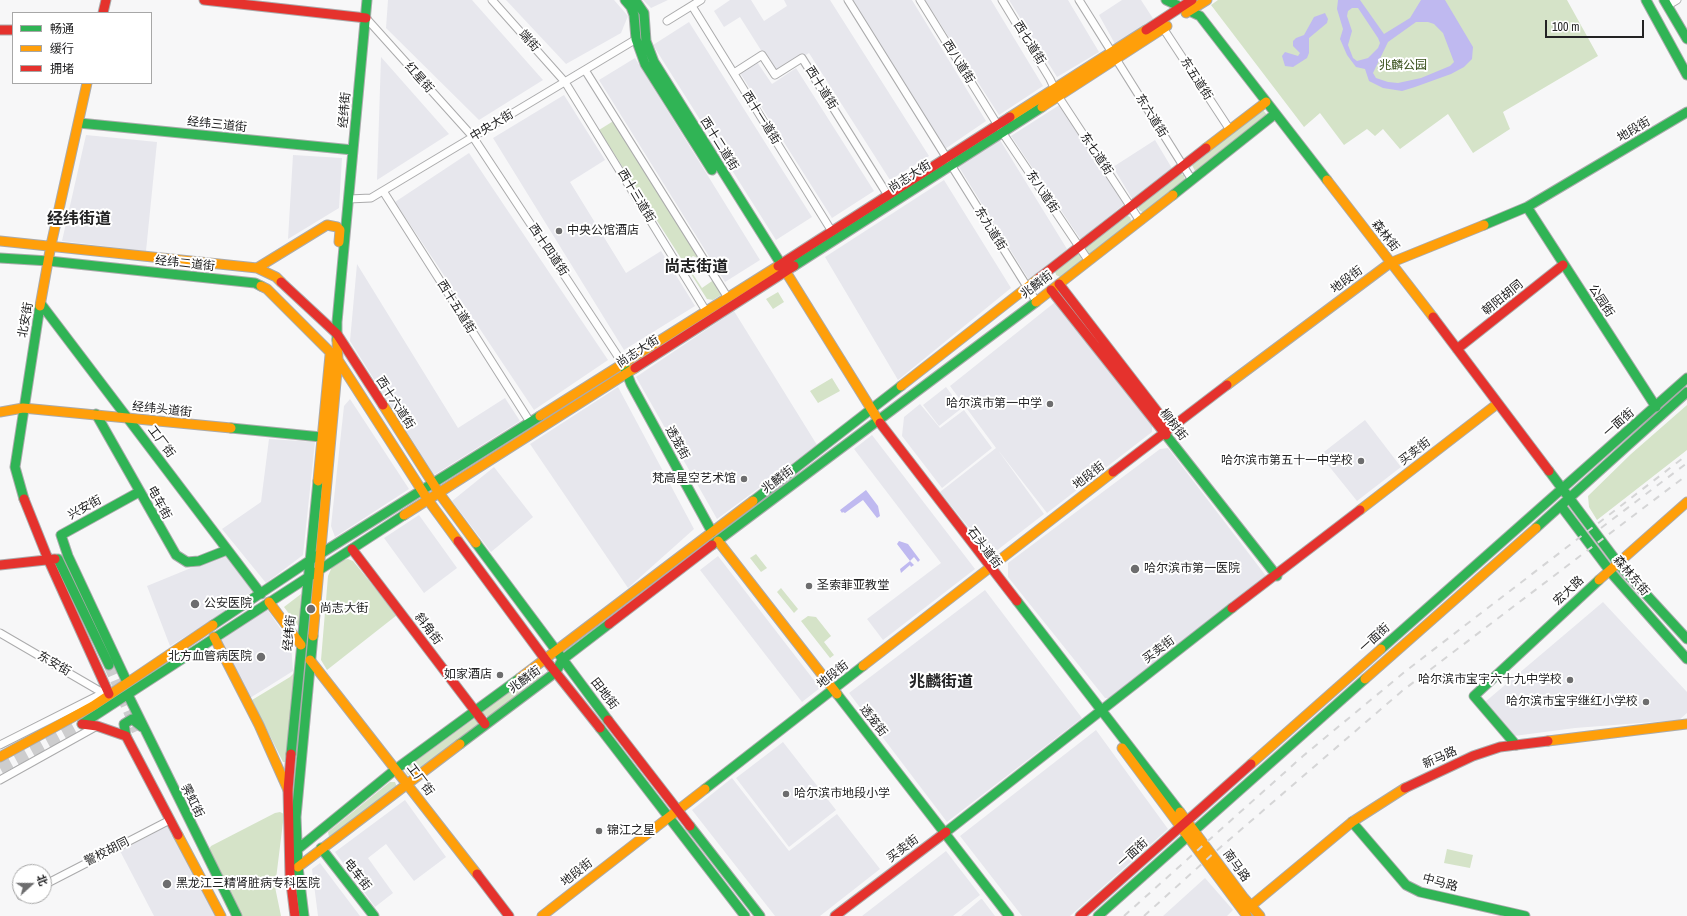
<!DOCTYPE html>
<html>
<head>
<meta charset="utf-8">
<style>
  body { margin:0 }
  #map { position:relative; width:1687px; height:916px; overflow:hidden; background:#f7f7f8; font-family:"Archivo Narrow","Noto Sans SC",sans-serif }
  canvas { display:block }
  .legend { position:absolute; left:12px; top:12px; width:140px; height:72px; box-sizing:border-box; background:#fff; border:1px solid #a7a7a7; margin:0; padding:5px 7px; list-style:none; font-size:12px; color:#232324 }
  .legend li { display:flex; align-items:center; gap:8px; height:20px }
  .legend b { width:20px; border:1px solid #a7a7a7 }
  .north { position:absolute; left:12px; top:864px; width:40px; height:40px; box-sizing:border-box; background:#fff; border:1px solid #a7a7a7; border-radius:50%; rotate:69deg; font-size:11px; font-weight:700; line-height:16px; text-align:center; color:#232324 }
  .north::after { content:''; display:block; margin:auto; width:14px; height:18px; background:#6d6d6e; clip-path:polygon(50% 0,100% 100%,50% 72%,0 100%) }
  .scale { position:absolute; left:1545px; top:20px; width:99px; height:18px; box-sizing:border-box; border:2px solid #232324; border-top:0; padding-left:5px; font-size:12px; line-height:14px; white-space:nowrap; color:#232324; -webkit-text-stroke:3px #fff; paint-order:stroke }
</style>
</head>
<body>
<div id="map">
<canvas width="1687" height="916"></canvas>
<ul class="legend">
<li><b style="height:5px;background:#30b455"></b>畅通</li>
<li><b style="height:5px;background:#ff9f0a"></b>缓行</li>
<li><b style="height:5px;background:#e5322d"></b>拥堵</li>
</ul>
<div class="north">北</div>
<div class="scale">100 m</div>
</div>
<script>
const g = document.querySelector('canvas').getContext('2d');
g.lineJoin = 'round';
function paint(path, color) { g.fillStyle = color; g.fill(path, 'evenodd'); }
const shape = rows => new Path2D(rows.map(r => 'M' + r).join(''));
function trace(path, color, width, dash) { g.strokeStyle = color; g.lineWidth = width; g.lineCap = dash ? 'butt' : 'round'; g.setLineDash(dash || []); g.stroke(path); }
function drawText(font, color, halo, rows, align = 'center') {
  g.font = font + ' "Archivo Narrow","Noto Sans SC",sans-serif'; g.lineWidth = 4; g.setLineDash([]); g.textBaseline = 'middle'; g.strokeStyle = halo; g.fillStyle = color; for (const [text, x, y, turn = 0] of rows) {
    g.save(); g.translate(x, y); g.rotate((+turn || 0) * Math.PI / 180); g.textAlign = isNaN(turn) ? turn : align; if (halo) g.strokeText(text, 0, 0); g.fillText(text, 0, 0); g.restore();
  }
}
paint(shape([
  [388,0,472,0,543,80,479,120,386,28],
  [506,0,614,0,628,16,621,33,566,64],
  [643,0,668,0,651,8],
  [730,0,751,0,764,21,787,6,784,0,830,0,929,156,890,180,809,53,776,74,740,17,724,27,714,11],
  [852,0,912,0,986,121,945,149],
  [925,0,991,0,1043,86,999,115],
  [1009,0,1068,0,1099,52,1057,77],
  [1122,0,1141,0,1154,20,1115,44,1099,15],
  [689,22,812,217,776,240,653,45],
  [381,57,449,134,377,180],
  [635,58,760,260,725,282,599,80],
  [757,62,772,84,796,68,874,191,832,218,740,73],
  [564,95,605,160,570,182,626,273,661,251,695,306,624,350,493,138],
  [1061,104,1124,204,1081,240,1011,136],
  [86,135,157,142,146,251,62,241],
  [1000,140,1067,249,1029,280,959,167],
  [1155,140,1173,170,1133,200,1113,167],
  [469,153,608,360,534,410,395,202],
  [293,155,342,158,339,208,288,239],
  [944,180,1011,288,898,380,825,257],
  [357,264,458,428,505,398,520,421,434,475,350,341],
  [1054,303,1059,303,1152,422,1152,432,1047,513,998,450,1044,514,991,555,940,492,996,448,950,386],
  [734,311,817,445,717,519,636,377],
  [618,387,694,529,628,588,530,444],
  [946,387,962,408,939,426,923,405],
  [350,399,409,489,335,537,331,526,344,406],
  [920,404,940,428,964,410,992,448,942,488,902,436,904,417],
  [1365,420,1401,467,1357,501,1320,455],
  [872,435,975,569,883,640,867,619,941,563,854,449],
  [269,439,315,442,303,555,266,583,222,529,261,502],
  [1168,448,1266,576,1113,698,1105,698,1008,577,1008,563,1160,449],
  [494,467,533,517,491,552,452,501],
  [419,515,457,568,424,593,384,538],
  [225,554,254,590,216,618,170,646,147,586],
  [718,556,820,688,802,702,700,570],
  [985,590,1082,718,947,822,849,693],
  [1603,602,1687,692,1687,713,1679,720,1575,728,1514,736,1485,702],
  [267,609,291,644,293,671,250,698,220,639],
  [1096,730,1168,829,1070,916,1022,916,960,836],
  [783,742,836,810,789,847,736,778],
  [732,778,789,851,837,814,880,869,820,916,775,916,692,810],
  [405,800,446,857,414,881,386,844,368,858,393,893,375,907,335,852],
  [168,826,215,916,154,916,120,851],
  [946,851,980,895,953,916,862,916],
  [320,863,360,916,318,916,312,869],
  [1205,878,1233,910,1227,916,1163,916],
  [982,899,995,916,961,916,981,899]
]), '#e7e7ed');
paint(shape([
  [1218,0,1567,0,1598,56,1503,112,1510,129,1473,153,1448,114,1400,149,1383,129,1375,136,1367,129,1344,145,1320,113,1304,127,1211,5],
  [1263,110,1268,116,1196,173,1192,165],
  [615,120,700,259,693,256,687,261,687,265,702,288,715,279,722,291,721,295,713,300,707,299,599,130],
  [1181,174,1184,175,1185,181,1144,213,1139,210,1138,206],
  [1126,215,1130,217,1132,222,1090,254,1088,254,1084,250,1085,247],
  [1075,254,1080,254,1082,260,1060,277,1056,275,1055,271],
  [778,292,784,302,773,309,766,299],
  [832,378,840,391,818,403,810,391],
  [1687,405,1687,450,1597,520,1589,507,1588,496,1631,454],
  [756,554,767,568,761,572,750,558],
  [348,559,353,561,397,615,327,670,321,660,328,576,332,567,339,561],
  [781,588,798,609,794,613,777,592],
  [301,594,299,627,284,607],
  [808,616,816,617,831,636,824,642,834,655,830,658,801,621],
  [538,668,543,673,540,679,488,717,484,715,483,713,483,708],
  [294,673,286,762,283,762,252,700,290,677],
  [475,718,479,724,412,777,407,774,405,769],
  [390,782,395,782,397,787,329,837,328,832],
  [280,812,284,814,275,887,281,916,239,916,208,851,211,846,275,813],
  [1447,849,1473,855,1470,868,1444,863]
]), '#d5e3c8');
paint(shape([
  [1338,0,1360,0,1384,34,1410,18,1421,0,1445,0,1473,47,1472,59,1464,67,1451,74,1415,87,1402,91,1383,88,1369,81,1365,69,1356,67,1347,55,1340,39,1343,29,1337,9],
  [1352,8,1358,8,1378,38,1380,43,1378,48,1368,58,1357,61,1353,58,1348,45,1352,31,1347,16,1348,11],
  [1416,22,1428,22,1434,24,1443,33,1454,62,1450,66,1421,78,1398,83,1388,82,1376,78,1373,73,1388,42],
  [1325,13,1328,19,1327,23,1309,38,1309,53,1307,58,1293,67,1285,66,1282,56,1285,52,1298,56,1300,53,1293,46,1293,41,1296,38,1304,35,1314,17],
  [866,490,878,506,880,516,877,518,863,500,845,513,843,512,842,513,840,510],
  [899,541,908,544,920,560,918,562,914,557,910,561,914,565,911,567,910,565,901,573,900,569,910,561,897,544]
]), '#bfb9f0');
trace(shape([
  [109,665,137,731]
]), '#cdcdce', 11, [11, 5.5]);
trace(shape([
  [0,768,82,724]
]), '#cdcdce', 12, [12, 6]);
const street = shape([
  [492,0,565,82,706,311],
  [848,0,1036,301],
  [920,0,1002,132,1088,260],
  [1002,0,1050,79,1058,96,1140,221],
  [1079,0,1192,180],
  [692,6,831,230],
  [1667,6,1677,0],
  [366,18,473,137,623,364],
  [667,21,701,0],
  [1163,28,1230,130],
  [585,70,728,298],
  [734,73,762,55,775,75,802,58,887,194],
  [383,191,530,422],
  [349,199,371,198,633,41],
  [0,633,103,693,109,694],
  [0,745,103,693],
  [0,780,97,726],
  [44,885,170,820],
  [21,896,22,896]
]);
const fast = shape([
  [625,0,631,7,634,15,636,39,645,64,712,170],
  [635,0,644,13,646,41,654,62,781,264],
  [1166,0,1200,16,1327,180],
  [1646,0,1687,75],
  [1664,0,1687,39],
  [79,123,353,150],
  [1173,195,1275,114],
  [1527,207,1656,407],
  [1484,225,1527,207,1687,112],
  [0,258,49,261,255,283,261,286],
  [794,266,1042,107],
  [41,304,261,594],
  [337,340,337,322,367,0],
  [624,366,631,384,712,532],
  [96,414,176,555,187,562,199,561,227,550],
  [231,428,321,437],
  [1166,435,1277,576],
  [1549,471,1621,567,1687,639],
  [24,499,15,467,40,306],
  [753,501,901,386],
  [1561,506,1613,575,1687,659],
  [1536,528,1687,392],
  [476,543,608,720],
  [712,545,1036,302],
  [58,559,109,665],
  [1017,601,1180,812],
  [213,625,309,561,540,416],
  [1381,649,1687,378],
  [127,682,68,556,61,535,139,492],
  [837,694,1009,916],
  [128,695,237,916],
  [82,724,404,515],
  [600,728,745,916],
  [126,736,124,724,132,719,142,727],
  [460,744,556,672,562,660,609,624],
  [1516,745,1474,696,1599,580],
  [291,754,318,481],
  [705,789,863,666],
  [1352,822,1406,885,1420,892,1525,916],
  [690,826,760,916],
  [946,832,1232,608],
  [321,848,374,916],
  [293,853,396,769,520,678],
  [304,916,298,867,296,817,313,636],
  [1098,916,1365,679]
]);
const slow = shape([
  [1186,13,1207,0],
  [1042,107,1167,26],
  [1010,117,1146,30],
  [1206,148,1266,102],
  [1327,180,1433,317],
  [0,241,257,268,276,277,281,282],
  [781,264,880,423],
  [257,268,327,225,337,227,340,230,339,242],
  [261,286,267,289,338,360,428,500,458,541],
  [1036,302,1173,195],
  [40,306,51,245,87,83],
  [1227,385,1390,263,1484,225],
  [901,386,1039,278],
  [383,405,439,493,476,543],
  [0,412,23,408,231,428],
  [540,416,778,266],
  [318,481,330,355],
  [1360,510,1497,404],
  [404,515,635,368],
  [718,541,837,694],
  [1599,580,1687,502],
  [269,602,301,645],
  [313,636,338,360,337,340],
  [214,637,259,725,288,790],
  [310,660,477,874],
  [863,666,1113,472],
  [520,678,753,501],
  [1365,679,1536,528],
  [1548,741,1687,724],
  [1122,748,1247,916],
  [0,757,93,706,213,625],
  [1251,764,1381,649],
  [1180,812,1244,898,1260,916],
  [178,835,221,916],
  [298,867,460,744],
  [1246,910,1352,822,1405,788],
  [542,916,705,789]
]);
const jam = shape([
  [204,0,366,18],
  [103,13,106,0],
  [0,30,13,30],
  [1146,30,1192,0],
  [778,266,1010,117],
  [1039,278,1206,148],
  [281,282,337,334,383,405],
  [1059,284,1170,428],
  [1051,290,1166,435],
  [1433,317,1549,471],
  [1457,349,1563,265],
  [635,368,794,266],
  [880,423,1017,601],
  [1113,472,1227,385],
  [24,499,48,559,109,694],
  [458,541,545,659,600,728],
  [352,549,485,724],
  [0,565,55,559],
  [1232,608,1360,510],
  [609,624,712,545],
  [608,720,690,826],
  [82,724,97,726,126,736,178,835],
  [291,754,288,790,290,876,295,916],
  [1405,788,1473,756,1500,747,1548,741],
  [477,874,509,916],
  [835,916,946,832],
  [1080,916,1251,764]
]);
trace(street, '#ababac', 9);
trace(fast, '#ababac', 11);
trace(slow, '#ababac', 11);
trace(jam, '#ababac', 11);
trace(street, '#fefefe', 7);
trace(fast, '#30b455', 9);
trace(slow, '#ff9f0a', 9);
trace(jam, '#e5322d', 9);
trace(shape([
  [1601,528,1687,463],
  [1124,916,1303,756,1407,670,1687,455],
  [1144,916,1215,852,1402,691,1687,475]
]), '#d5d5d6', 2, [7, 7]);
for (const [x, y, r, color] of [
  [559,231,4,"#6d6d6e"],
  [1050,404,4,"#6d6d6e"],
  [1361,461,4,"#6d6d6e"],
  [744,479,4,"#6d6d6e"],
  [1135,569,5,"#6d6d6e"],
  [809,586,4,"#6d6d6e"],
  [195,604,5,"#6d6d6e"],
  [311,609,5,"#6d6d6e"],
  [261,657,5,"#6d6d6e"],
  [500,675,4,"#6d6d6e"],
  [1570,680,4,"#6d6d6e"],
  [1646,702,4,"#6d6d6e"],
  [786,794,4,"#6d6d6e"],
  [599,831,4,"#6d6d6e"],
  [167,884,5,"#6d6d6e"]
]) { const dot = new Path2D(); dot.arc(x, y, r, 0, 2 * Math.PI); g.fillStyle = color; g.fill(dot); trace(dot, '#fff', 1.5); }
drawText('12px', '#232324', '#fff', [
  ["端街",529,41,48],
  ["西七道街",1029,43,58],
  ["西八道街",958,62,58],
  ["红星街",419,78,48],
  ["东五道街",1196,79,57],
  ["西十道街",821,88,58],
  ["经纬街",345,110,-85],
  ["东六道街",1151,116,58],
  ["西十一道街",761,118,58],
  ["经纬三道街",217,125,6],
  ["中央大街",492,126,-31],
  ["地段街",1634,130,-31],
  ["西十二道街",719,144,58],
  ["东七道街",1096,154,56],
  ["尚志大街",910,177,-33],
  ["东八道街",1042,192,56],
  ["西十三道街",636,196,59],
  ["东九道街",990,229,58],
  ["森林街",1385,236,52],
  ["西十四道街",548,250,56],
  ["经纬二道街",185,264,6],
  ["地段街",1347,280,-37],
  ["兆麟街",1037,285,-37],
  ["朝阳胡同",1503,298,-39],
  ["公园街",1601,301,57],
  ["西十五道街",456,307,58],
  ["北安街",26,320,-80],
  ["尚志大街",638,352,-33],
  ["西十六道街",395,403,57],
  ["经纬头道街",162,410,6],
  ["一面街",1619,423,-41],
  ["柳树街",1173,425,52],
  ["工厂街",161,442,53],
  ["透笼街",677,443,61],
  ["买卖街",1415,452,-38],
  ["地段街",1089,476,-38],
  ["兆麟街",778,480,-37],
  ["电车街",159,503,61],
  ["兴安街",85,508,-29],
  ["石头道街",984,548,53],
  ["森林东街",1631,576,50],
  ["宏大路",1569,591,-43],
  ["斜角街",428,629,53],
  ["经纬街",290,633,-84],
  ["一面街",1375,638,-42],
  ["买卖街",1159,650,-37],
  ["东安街",54,664,30],
  ["地段街",833,675,-38],
  ["兆麟街",525,680,-36],
  ["田地街",604,694,52],
  ["透笼街",873,721,52],
  ["新马路",1440,758,-24],
  ["工厂街",420,780,53],
  ["霁虹街",192,801,63],
  ["买卖街",903,849,-37],
  ["警校胡同",107,852,-27],
  ["一面街",1133,853,-42],
  ["南马路",1236,866,54],
  ["地段街",577,873,-38],
  ["电车街",357,875,52],
  ["中马路",1440,883,15]
]);
drawText('12px', '#354d17', '#fff', [
  ["兆麟公园",1403,66]
]);
drawText('12px', '#232324', '#fff', [
  ["中央公馆酒店",567,231],
  ["哈尔滨市第一中学",1042,404,"right"],
  ["哈尔滨市第五十一中学校",1353,461,"right"],
  ["梵高星空艺术馆",736,479,"right"],
  ["哈尔滨市第一医院",1144,569],
  ["圣索菲亚教堂",817,586],
  ["公安医院",204,604],
  ["尚志大街",320,609],
  ["北方血管病医院",252,657,"right"],
  ["如家酒店",492,675,"right"],
  ["哈尔滨市宝宇六十九中学校",1562,680,"right"],
  ["哈尔滨市宝宇继红小学校",1638,702,"right"],
  ["哈尔滨市地段小学",794,794],
  ["锦江之星",607,831],
  ["黑龙江三精肾脏病专科医院",176,884]
], 'left');
drawText('bold 16px', '#232324', '#fff', [
  ["经纬街道",79,220],
  ["尚志街道",696,268],
  ["兆麟街道",941,683]
]);
</script>
</body>
</html>
